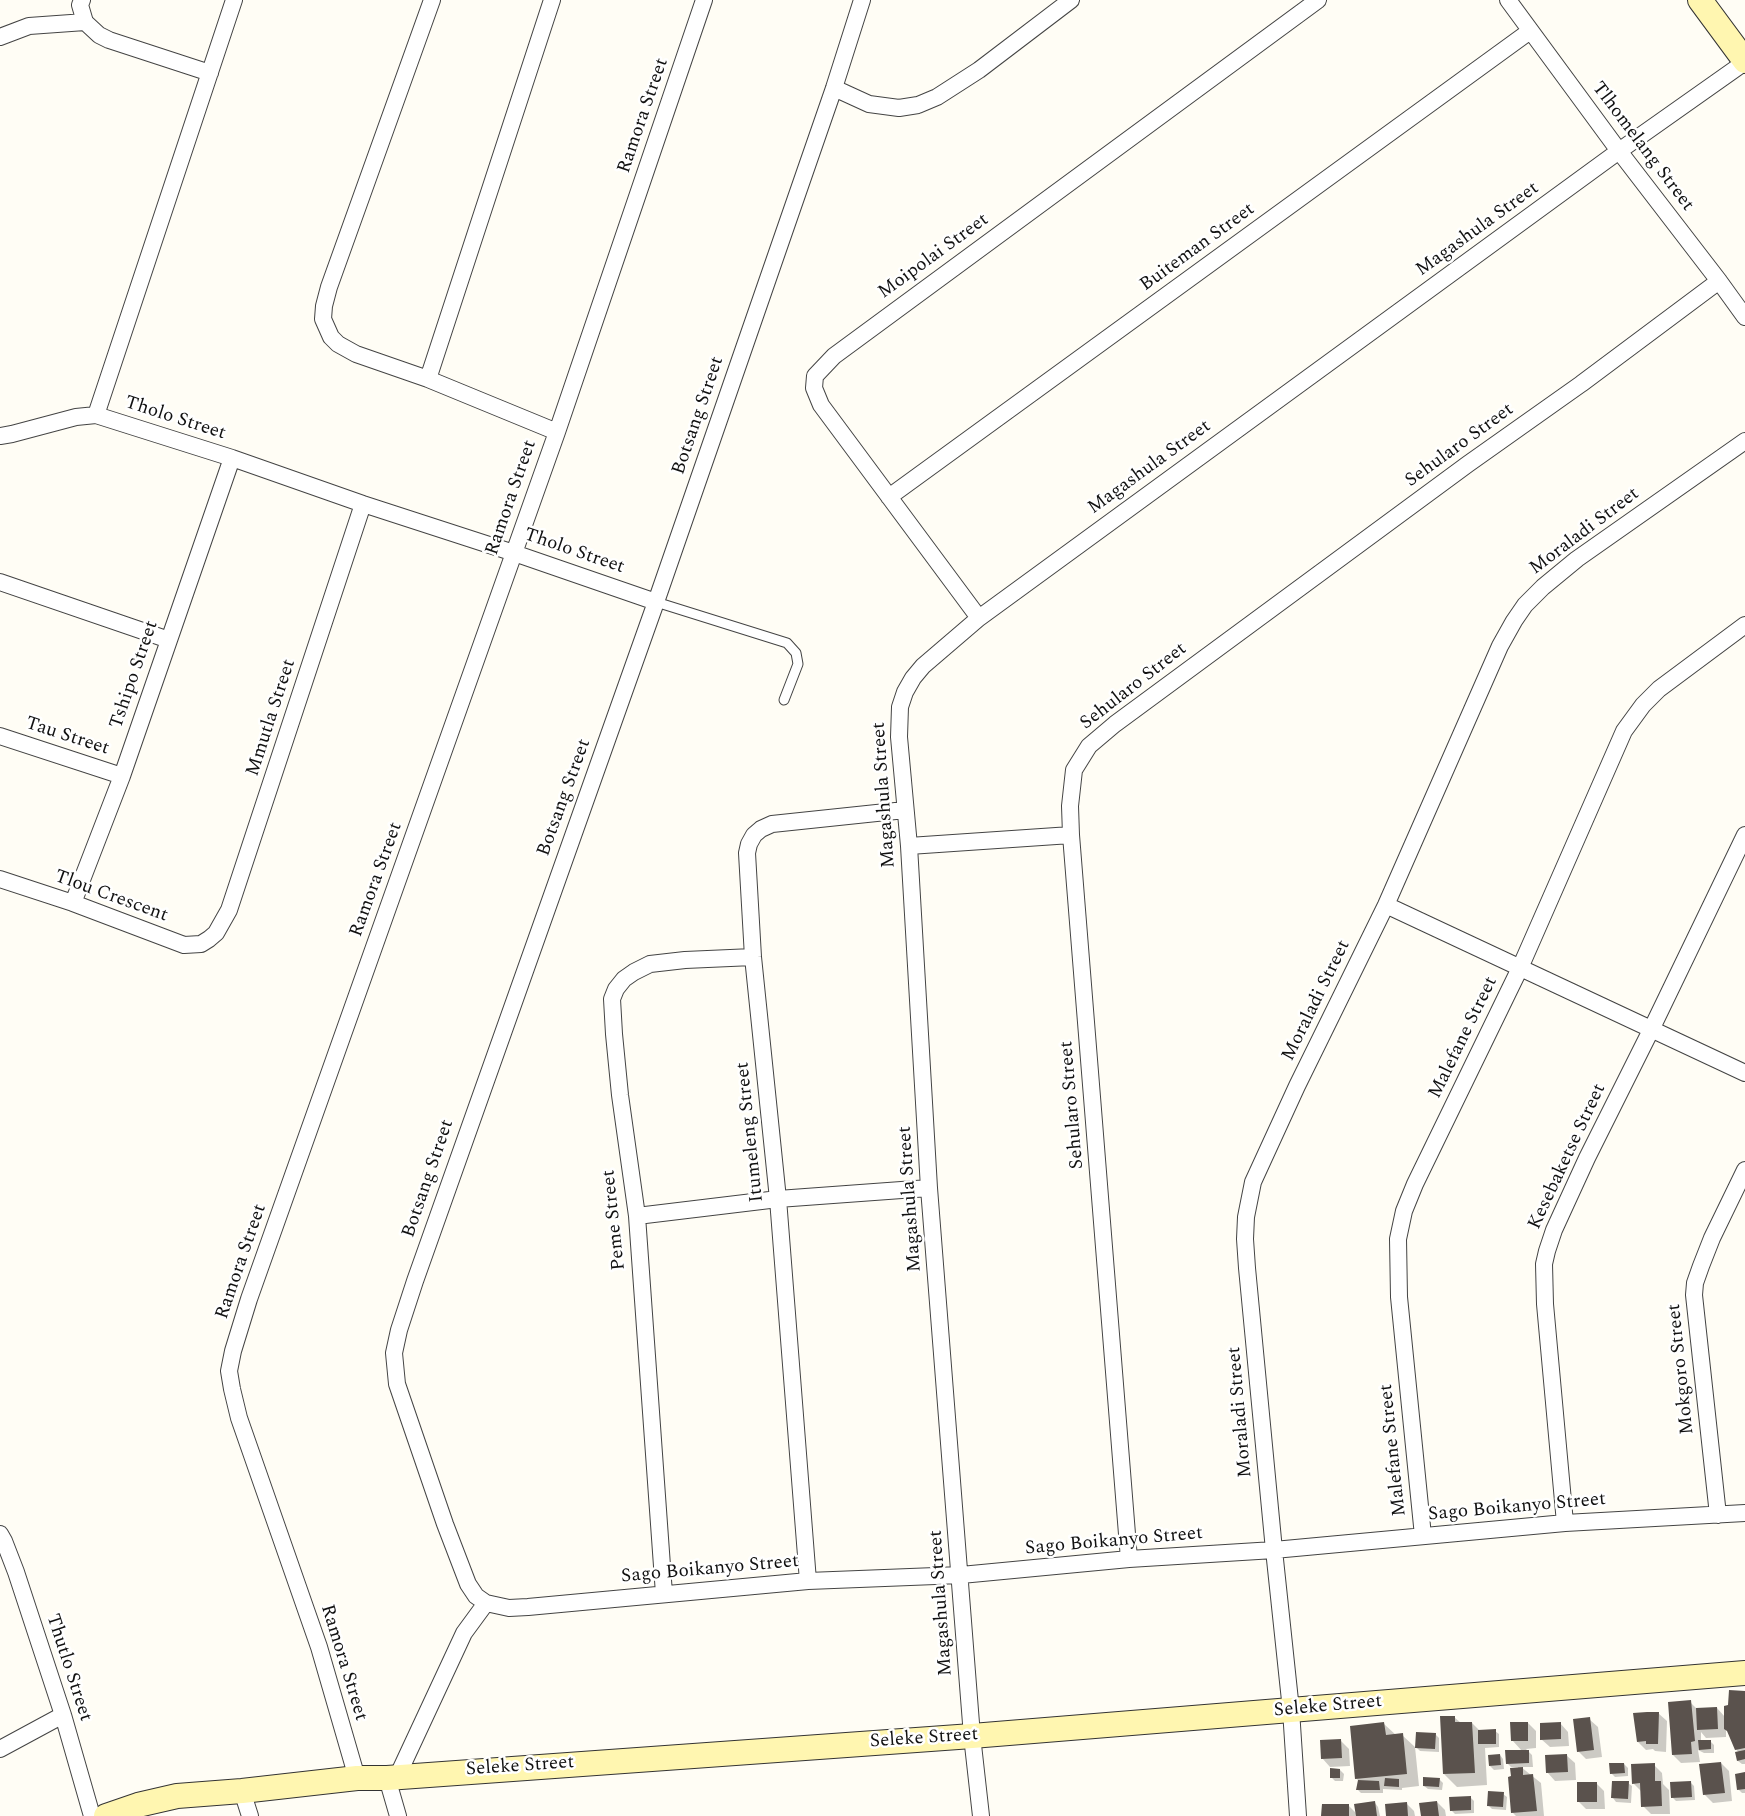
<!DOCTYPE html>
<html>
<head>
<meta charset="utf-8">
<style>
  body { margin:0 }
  canvas { display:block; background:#fffdf5 }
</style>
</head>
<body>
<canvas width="1745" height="1816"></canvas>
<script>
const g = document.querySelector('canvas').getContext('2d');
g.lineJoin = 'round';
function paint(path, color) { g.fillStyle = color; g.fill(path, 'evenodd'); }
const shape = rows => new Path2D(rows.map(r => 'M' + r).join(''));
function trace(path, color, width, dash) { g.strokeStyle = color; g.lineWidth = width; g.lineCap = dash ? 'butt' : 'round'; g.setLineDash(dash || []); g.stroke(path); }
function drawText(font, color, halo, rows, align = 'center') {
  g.font = font + ' Spectral,serif'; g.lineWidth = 5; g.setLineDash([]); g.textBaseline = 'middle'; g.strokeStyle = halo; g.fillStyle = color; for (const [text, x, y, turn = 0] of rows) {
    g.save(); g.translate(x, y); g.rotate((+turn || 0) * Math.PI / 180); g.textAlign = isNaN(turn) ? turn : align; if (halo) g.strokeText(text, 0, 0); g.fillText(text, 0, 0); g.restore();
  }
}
paint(shape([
  [1745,1692,1745,1764,1742,1764,1738,1761,1739,1753,1736,1749,1729,1733,1726,1729,1726,1737,1706,1738,1701,1732,1701,1742,1710,1741,1714,1745,1714,1753,1704,1753,1698,1750,1700,1762,1681,1763,1673,1755,1690,1702,1697,1709,1717,1708,1725,1717,1729,1706],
  [1658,1713,1667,1721,1666,1752,1655,1751,1653,1749,1646,1750,1638,1742],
  [1454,1717,1461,1723,1472,1723,1480,1731,1495,1731,1499,1734,1499,1747,1485,1748,1487,1785,1457,1787,1444,1774],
  [1589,1719,1598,1727,1602,1757,1586,1759,1578,1751],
  [1528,1723,1536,1731,1536,1748,1526,1749,1532,1755,1533,1767,1521,1767,1541,1783,1544,1816,1516,1816,1513,1813,1518,1767,1511,1767,1507,1763,1522,1751,1512,1740],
  [1560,1723,1568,1732,1569,1746,1550,1747,1541,1739],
  [1384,1724,1396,1735,1402,1735,1415,1747,1419,1786,1402,1788,1402,1790,1383,1789,1383,1793,1361,1793,1358,1790,1359,1781,1356,1778],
  [1435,1734,1439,1738,1439,1752,1420,1751,1416,1747],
  [1341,1741,1349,1749,1350,1766,1330,1767,1322,1758],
  [1500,1755,1503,1759,1504,1769,1494,1770,1490,1766],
  [1566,1755,1575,1763,1576,1780,1555,1781,1547,1772],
  [1721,1763,1729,1771,1732,1801,1713,1803,1704,1794],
  [1624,1764,1628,1768,1628,1776,1615,1777,1611,1773],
  [1654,1765,1662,1773,1663,1784,1669,1790,1670,1814,1651,1814,1643,1806,1642,1792,1633,1783],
  [1340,1770,1344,1774,1343,1781,1335,1781,1331,1777],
  [1745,1774,1745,1793,1742,1793,1738,1789],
  [1439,1779,1443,1783,1442,1790,1428,1789,1424,1786],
  [1690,1782,1694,1786,1695,1800,1676,1801,1672,1797],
  [1596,1783,1604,1791,1605,1809,1586,1809,1578,1801],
  [1628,1783,1632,1786,1631,1803,1616,1802,1613,1798],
  [1503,1794,1507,1797,1506,1810,1492,1809,1488,1805],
  [1470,1797,1474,1801,1474,1813,1455,1814,1451,1810],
  [1437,1802,1445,1810,1446,1816,1422,1816],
  [1375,1803,1378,1807,1380,1816,1323,1816,1348,1805,1357,1814],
  [1406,1803,1414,1811,1415,1816,1387,1816]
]), '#0003');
paint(shape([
  [1729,1690,1745,1691,1745,1748,1735,1750,1727,1731,1724,1729,1724,1706,1728,1705],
  [1691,1700,1695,1741,1691,1742,1692,1754,1672,1755,1668,1702],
  [1717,1707,1718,1729,1697,1730,1696,1708],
  [1647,1712,1659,1712,1658,1744,1646,1744,1646,1741,1637,1742,1633,1713],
  [1440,1716,1455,1716,1455,1722,1472,1722,1475,1773,1443,1774],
  [1590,1717,1594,1750,1577,1752,1573,1719],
  [1384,1722,1386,1735,1403,1733,1407,1774,1355,1779,1350,1726],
  [1510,1722,1528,1722,1528,1741,1511,1741],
  [1561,1722,1561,1739,1540,1740,1540,1723],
  [1496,1729,1496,1744,1478,1744,1478,1730],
  [1416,1732,1436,1733,1435,1749,1415,1748],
  [1341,1739,1342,1758,1321,1759,1320,1740],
  [1698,1740,1711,1740,1711,1749,1699,1750],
  [1505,1750,1529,1750,1529,1763,1506,1764],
  [1745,1750,1745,1759,1737,1761,1735,1752],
  [1500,1754,1501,1765,1489,1766,1488,1755],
  [1567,1754,1568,1772,1546,1773,1545,1755],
  [1721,1762,1725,1793,1703,1795,1699,1764],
  [1609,1763,1624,1763,1625,1773,1610,1774],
  [1655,1763,1655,1781,1661,1781,1662,1806,1641,1807,1640,1783,1632,1784,1631,1764],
  [1523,1767,1523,1775,1533,1774,1537,1811,1511,1813,1508,1777,1511,1776,1510,1768],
  [1330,1768,1340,1769,1340,1778,1330,1778],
  [1745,1772,1745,1789,1737,1790,1735,1774],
  [1423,1777,1440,1778,1439,1787,1423,1786],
  [1385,1778,1399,1779,1399,1787,1384,1786],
  [1358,1780,1379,1781,1380,1790,1356,1790],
  [1612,1781,1629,1781,1628,1799,1611,1798],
  [1691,1781,1692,1797,1671,1798,1670,1782],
  [1577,1782,1597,1782,1597,1802,1577,1802],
  [1488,1791,1504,1792,1503,1807,1487,1806],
  [1471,1796,1471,1810,1450,1811,1449,1797],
  [1375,1801,1377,1816,1356,1816,1354,1804],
  [1437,1801,1439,1816,1421,1816,1419,1803],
  [1407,1802,1408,1816,1386,1816,1385,1804],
  [1322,1804,1349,1804,1349,1816,1321,1816]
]), '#5a524d');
const lane = shape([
  [656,602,787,643,796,653,798,664,784,700]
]);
const street = shape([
  [82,0,80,5,85,22,99,35,109,40,210,73],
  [432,0,329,287,324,306,323,319,331,337,338,344,356,354,428,379,557,432],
  [862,0,834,88,656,602,415,1281,399,1330,394,1353,397,1384,445,1524,468,1584,476,1596,486,1603,509,1608,528,1607,808,1581,961,1575,1129,1559,1274,1550,1565,1523,1745,1513],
  [1508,0,1619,151,1719,281,1745,317],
  [0,37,29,26,85,22],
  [834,88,869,104,899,108,918,105,937,97,979,70,1071,0],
  [428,379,552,0],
  [96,415,234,0],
  [0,436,12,434,76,417,96,415,232,458,363,504,514,553,656,602],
  [889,497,1530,31],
  [0,582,169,640],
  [979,618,821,405,814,388,815,376,834,356,1318,0],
  [0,736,122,776],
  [909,846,1071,835],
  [0,879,73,903,184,945,201,944,209,939,216,933,229,910,363,504],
  [73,903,122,776,232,458],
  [1386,905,1745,1073],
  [637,1216,778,1199,929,1188],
  [1718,1515,1694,1295,1695,1283,1701,1266,1712,1238,1745,1170],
  [1565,1523,1545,1304,1544,1264,1547,1251,1554,1230,1587,1158,1651,1030,1745,835],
  [0,1534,4,1541,16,1572,63,1715,92,1816],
  [1423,1536,1399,1297,1398,1239,1404,1211,1415,1184,1520,968,1624,731,1643,705,1659,689,1745,625],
  [1129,1559,1071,835,1070,806,1074,770,1089,746,1115,724,1468,464,1581,384,1719,281],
  [808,1581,778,1199,753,957,747,853,749,844,754,835,761,829,772,824,905,810],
  [664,1594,637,1216,620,1095,614,1034,612,999,616,989,624,979,634,972,650,964,685,960,753,957],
  [0,1749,63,1715],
  [397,1777,464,1633,486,1603],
  [357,1778,319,1647,239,1418,232,1389,229,1371,233,1351,249,1299,557,432,704,0],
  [387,1778,398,1816],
  [242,1791,250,1816],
  [981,1816,972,1736,929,1188,909,846,899,737,900,707,905,692,913,678,923,666,979,618,1619,151,1745,62],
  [1298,1816,1291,1710,1274,1550,1247,1268,1245,1239,1246,1217,1253,1182,1297,1086,1386,905,1500,646,1514,621,1525,605,1543,587,1577,559,1745,441]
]);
const secondary = shape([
  [1700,0,1745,61],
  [106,1816,138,1805,177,1796,242,1791,357,1778,387,1778,972,1736,1745,1673]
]);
trace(lane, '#444', 11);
trace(street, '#444', 18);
trace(secondary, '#333', 26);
trace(lane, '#fff', 9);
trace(street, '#fff', 16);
trace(secondary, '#fff6b0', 24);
drawText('19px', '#111', '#fff', [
  ["Ramora Street",644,116,-71],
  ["Tlhomelang Street",1642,147,53],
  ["Magashula Street",1478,230,-36],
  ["Buiteman Street",1198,248,-36],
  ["Moipolai Street",934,257,-36],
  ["Botsang Street",699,416,-71],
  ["Tholo Street",175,419,18],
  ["Sehularo Street",1460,446,-36],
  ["Magashula Street",1150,468,-36],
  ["Ramora Street",512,498,-71],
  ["Moraladi Street",1585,532,-37],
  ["Tholo Street",574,552,19],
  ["Tshipo Street",135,675,-71],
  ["Sehularo Street",1134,687,-38],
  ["Mmutla Street",272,718,-72],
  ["Tau Street",67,737,18],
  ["Magashula Street",885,795,-94],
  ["Botsang Street",565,798,-70],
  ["Ramora Street",377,880,-70],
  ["Tlou Crescent",111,897,20],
  ["Moraladi Street",1317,1001,-64],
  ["Malefane Street",1464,1038,-64],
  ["Sehularo Street",1073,1105,-95],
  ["Itumeleng Street",751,1132,-96],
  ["Kesebaketse Street",1568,1157,-65],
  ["Botsang Street",429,1179,-71],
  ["Magashula Street",911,1199,-94],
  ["Peme Street",615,1220,-96],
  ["Ramora Street",242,1262,-71],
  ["Mokgoro Street",1682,1369,-96],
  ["Moraladi Street",1241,1412,-95],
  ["Malefane Street",1394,1450,-96],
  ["Sago Boikanyo Street",1517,1508,-5],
  ["Sago Boikanyo Street",1114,1542,-5],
  ["Sago Boikanyo Street",710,1570,-5],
  ["Magashula Street",942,1603,-94],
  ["Ramora Street",343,1663,73],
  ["Thutlo Street",68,1668,72],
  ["Seleke Street",1328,1707,-5],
  ["Seleke Street",924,1739,-4],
  ["Seleke Street",520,1767,-4]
]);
</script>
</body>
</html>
